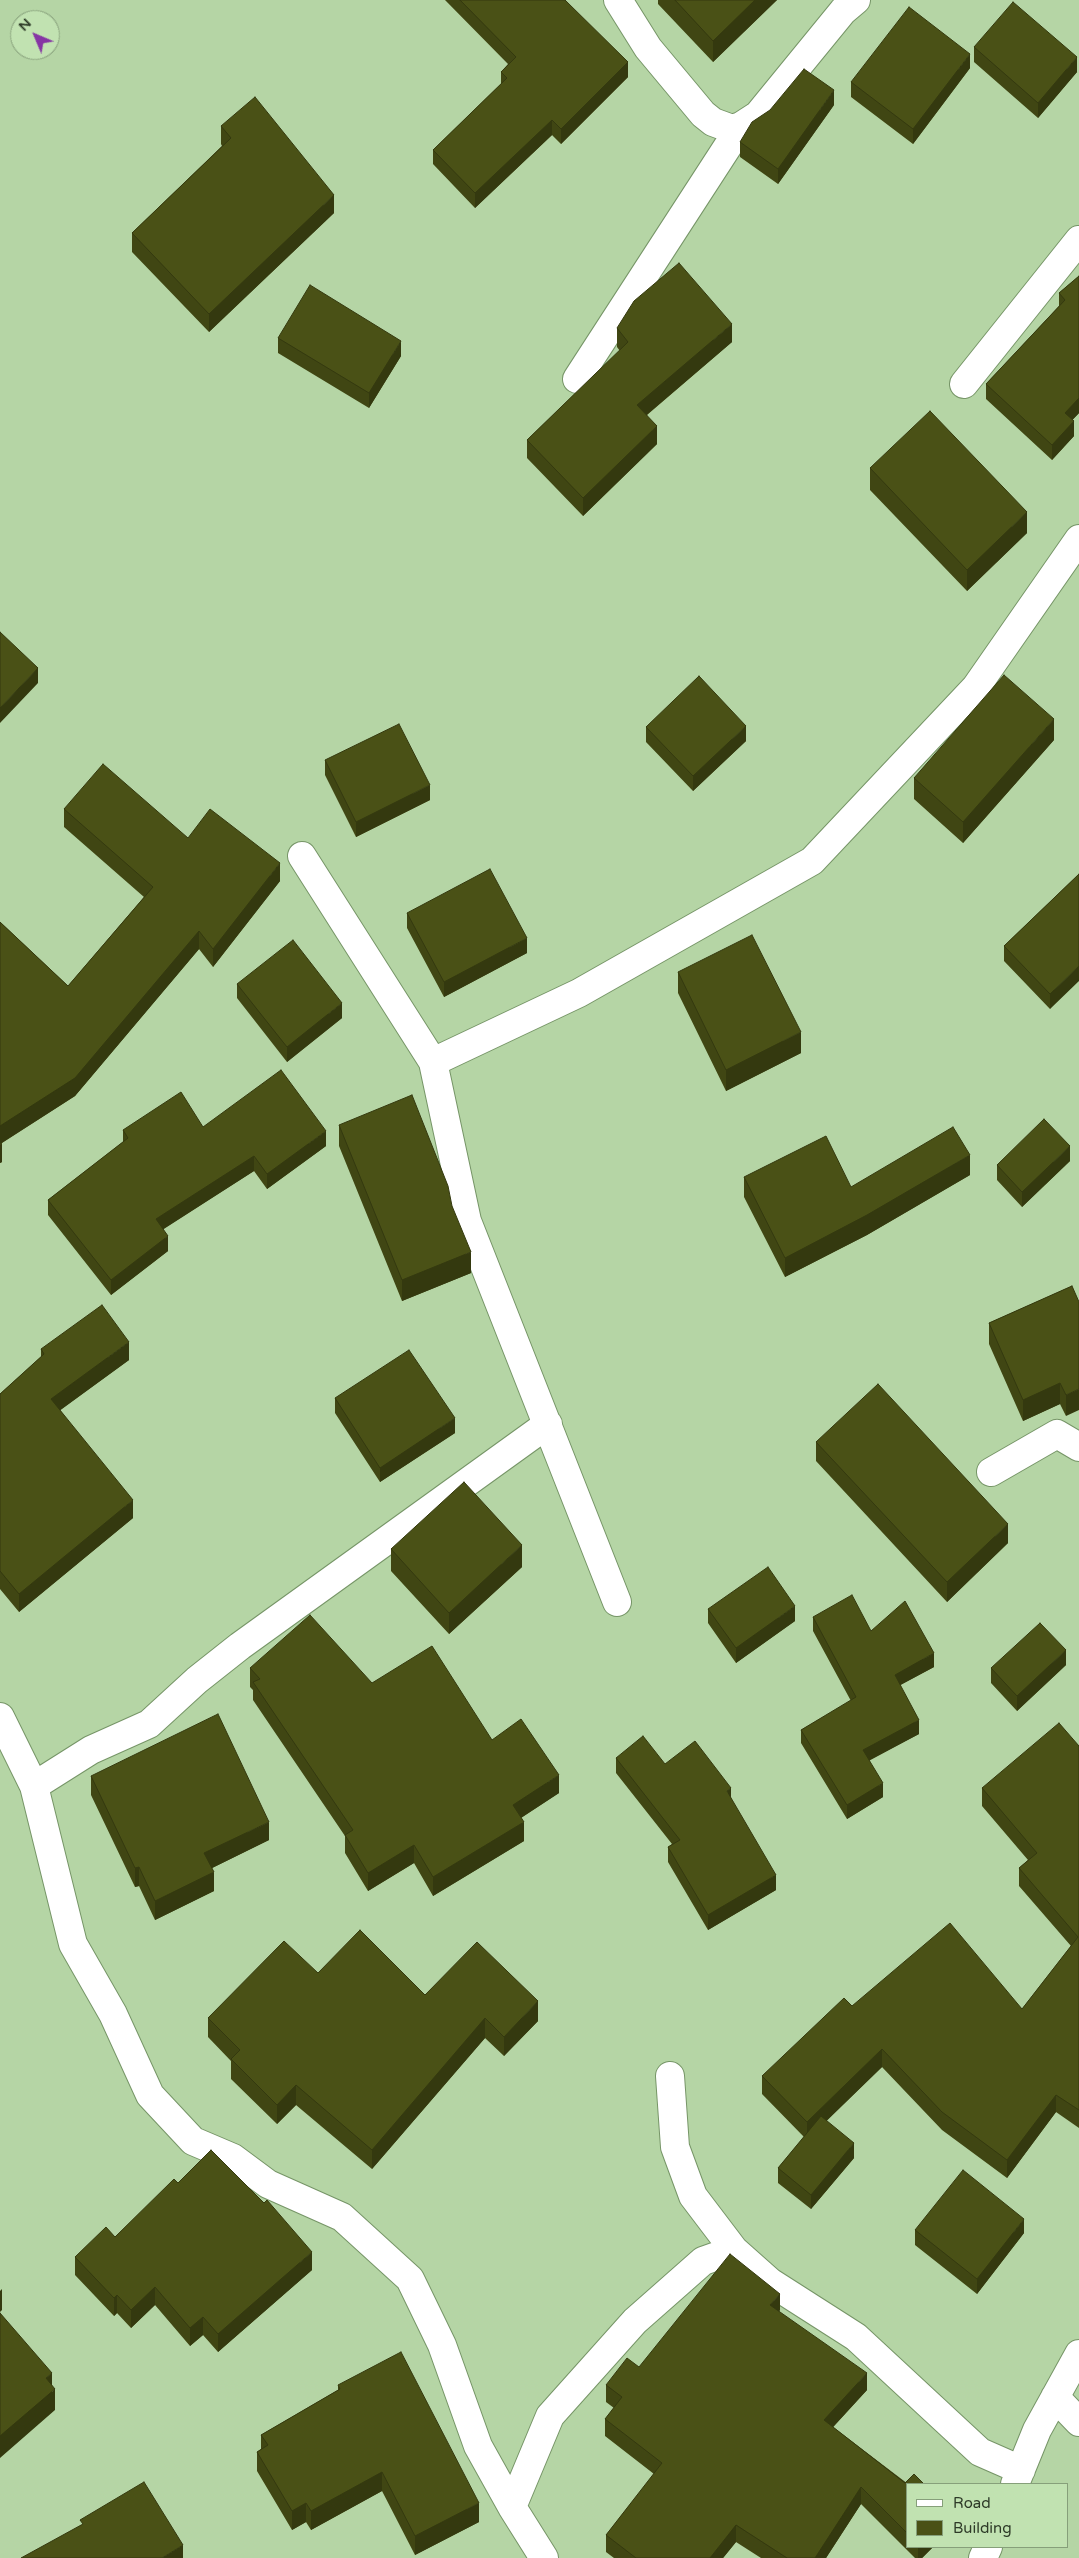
<!DOCTYPE html>
<html>
<head>
<meta charset="utf-8">
<style>
  body { margin:0 }
  #map { position:relative; width:1079px; height:2558px; overflow:hidden; background:#b5d5a5; font-family:"Varela Round",sans-serif }
  canvas { display:block }
  .legend { position:absolute; left:906px; top:2483px; width:162px; height:65px; box-sizing:border-box; background:#c1e2b1; border:1px solid #869f7a; margin:0; padding:6px 9px; list-style:none; font-size:15px; color:#2e3b28 }
  .legend li { display:flex; align-items:center; gap:10px; height:25px }
  .legend b { width:25px; border:1px solid #869f7a }
  .north { position:absolute; left:10px; top:10px; width:50px; height:50px; box-sizing:border-box; background:#c1e2b1; border:1px solid #869f7a; border-radius:50%; rotate:315deg; font-size:14px; font-weight:700; line-height:20px; text-align:center; color:#2e3b28 }
  .north::after { content:''; display:block; margin:auto; width:18px; height:22px; background:#8635a4; clip-path:polygon(50% 0,100% 100%,50% 72%,0 100%) }
</style>
</head>
<body>
<div id="map">
<canvas width="1079" height="2558"></canvas>
<ul class="legend">
<li><b style="height:6px;background:#fff"></b>Road</li>
<li><b style="height:14px;background:#4a5116"></b>Building</li>
</ul>
<div class="north">N</div>
</div>
<script>
const g = document.querySelector('canvas').getContext('2d');
g.lineJoin = 'round';
const shape = rows => new Path2D(rows.map(r => 'M' + r).join(''));
function trace(path, color, width, dash) { g.strokeStyle = color; g.lineWidth = width; g.lineCap = dash ? 'butt' : 'round'; g.setLineDash(dash || []); g.stroke(path); }
function paint(path, color) { g.fillStyle = color; g.fill(path, 'evenodd'); }
const minor = shape([
  [618,0,648,48,703,114,713,122,732,129,741,126,758,115,843,11,856,0],
  [577,379,741,126],
  [964,384,1079,240],
  [302,856,433,1062,579,993,812,861,976,687,1079,539],
  [433,1062,467,1221,617,1602],
  [548,1424,240,1646,197,1680,149,1724,91,1750,34,1786,73,1944,113,2014,150,2095,193,2141,233,2158,268,2184,342,2217,410,2279,442,2345,478,2446,512,2507,550,2416,635,2321,703,2261,734,2250],
  [991,1472,1057,1434,1079,1447],
  [0,1717,34,1786],
  [670,2076,675,2147,693,2196,734,2250,770,2282,856,2337,980,2452,1021,2470],
  [1055,2397,1079,2422],
  [1015,2484,1037,2430,1079,2354],
  [512,2507,544,2558],
  [983,2558,988,2547]
]);
trace(minor, '#769567', 30);
trace(minor, '#fff', 28);
paint(shape([
  [445,0,565,0,628,77,561,144,552,135,475,208,433,164,433,150,501,84,501,72,508,64],
  [658,0,777,0,713,62,658,4],
  [974,47,1077,72,1038,118,974,62],
  [970,68,913,144,851,97,851,82],
  [834,105,778,184,740,157,740,142],
  [221,126,334,213,209,332,132,252,132,233,222,146,221,144],
  [1079,276,1079,413,1072,420,1074,436,1052,460,986,399,986,384,1059,306,1059,293],
  [617,328,732,342,647,415,657,444,583,516,527,458,527,440,620,351,617,347],
  [278,338,401,356,369,408,278,353],
  [870,468,1027,533,967,591,870,490],
  [646,727,746,741,693,791,646,742],
  [1054,740,963,843,914,799,914,778],
  [325,760,430,800,356,837,325,775],
  [64,809,188,838,280,881,213,967,199,949,75,1096,2,1143,2,1162,0,1163,0,922,68,986,144,897,64,827],
  [1079,874,1050,1009,1004,961,1004,946],
  [407,913,527,953,444,997,407,928],
  [678,972,801,1053,726,1091,678,993],
  [237,984,342,1018,287,1062,237,998],
  [339,1125,452,1206,471,1273,402,1301,339,1146],
  [203,1127,326,1146,267,1189,254,1171,163,1229,168,1251,111,1295,48,1215,48,1200,123,1142,123,1130],
  [1070,1161,1022,1207,997,1180,997,1165],
  [970,1175,867,1235,785,1277,744,1197,744,1177,851,1187],
  [1072,1286,1066,1416,1060,1404,1023,1421,989,1344,989,1323],
  [41,1349,129,1360,60,1410,133,1518,19,1612,0,1589,0,1394,41,1357],
  [335,1398,455,1433,380,1482,335,1413],
  [816,1442,1008,1543,947,1602,816,1461],
  [391,1549,522,1567,449,1634,391,1571],
  [708,1609,795,1621,736,1663,708,1623],
  [813,1617,871,1631,934,1667,900,1685,919,1734,869,1760,883,1797,847,1819,801,1743,801,1730,851,1701,813,1631],
  [1066,1665,1017,1711,991,1683,991,1668],
  [250,1668,372,1683,492,1740,559,1793,521,1818,524,1841,433,1896,414,1863,368,1891,345,1853,345,1836,253,1700,253,1690,250,1687],
  [1079,1746,1079,2128,1056,2112,1007,2178,942,2130,882,2067,826,2121,854,2158,811,2209,778,2183,778,2168,804,2137,762,2094,762,2076,852,2006,1022,2009,1071,1946,1019,1886,1019,1868,1028,1860,982,1806,982,1788],
  [616,1758,665,1764,731,1798,776,1890,708,1930,668,1862,668,1847,672,1844,616,1773],
  [91,1776,269,1840,212,1868,214,1891,155,1920,139,1886,135,1887,91,1795],
  [318,1973,425,1995,538,2021,504,2056,485,2038,372,2169,296,2105,277,2124,231,2079,231,2061,208,2037,208,2018],
  [178,2183,312,2270,218,2352,203,2335,190,2346,155,2305,131,2328,117,2313,114,2316,75,2275,75,2257,115,2237],
  [915,2230,1024,2233,977,2294,915,2245],
  [780,2310,779,2312,867,2390,833,2427,908,2484,908,2547,933,2547,922,2558,915,2558,861,2504,826,2558,761,2558,736,2542,723,2558,614,2558,606,2552,606,2535,654,2474,605,2436,605,2419,614,2408,606,2402,606,2385,639,2367],
  [338,2385,479,2522,415,2555,382,2491,311,2530,306,2522,292,2530,257,2471,257,2452,261,2449,261,2435,338,2390]
]), '#404613');
paint(shape([
  [755,0,777,0,713,62,713,41],
  [970,54,970,68,913,144,913,129],
  [1077,57,1077,72,1038,118,1038,103],
  [628,62,628,77,561,144,561,129],
  [834,90,834,105,778,184,778,169],
  [552,120,552,135,475,208,475,193],
  [334,195,334,213,209,332,209,314],
  [732,324,732,342,637,423,637,405],
  [401,341,401,356,369,408,369,393],
  [1079,398,1079,413,1065,428,1065,413],
  [1074,421,1074,436,1052,460,1052,445],
  [657,426,657,444,583,516,583,498],
  [1027,512,1027,533,967,591,967,570],
  [38,668,38,683,0,723,0,708],
  [1054,719,1054,740,963,843,963,822],
  [746,726,746,741,693,791,693,776],
  [430,785,430,800,356,837,356,822],
  [280,863,280,881,213,967,213,949],
  [199,931,199,949,75,1096,0,1144,0,1126],
  [527,938,527,953,444,997,444,982],
  [1079,966,1079,981,1050,1009,1050,994],
  [342,1003,342,1018,287,1062,287,1047],
  [801,1032,801,1053,726,1091,726,1070],
  [326,1131,326,1146,267,1189,267,1174],
  [2,1144,2,1162,0,1163,0,1145],
  [1070,1146,1070,1161,1022,1207,1022,1192],
  [970,1155,970,1175,867,1235,785,1277,785,1258],
  [254,1156,254,1171,156,1234,156,1219],
  [168,1236,168,1251,111,1295,111,1280],
  [471,1252,471,1273,402,1301,402,1280],
  [129,1342,129,1360,51,1417,51,1399],
  [1060,1383,1060,1404,1023,1421,1023,1400],
  [1079,1389,1079,1410,1066,1416,1066,1395],
  [455,1418,455,1433,380,1482,380,1468],
  [133,1500,133,1518,19,1612,19,1594],
  [1008,1524,1008,1543,947,1602,947,1582],
  [522,1545,522,1567,449,1634,449,1613],
  [795,1606,795,1621,736,1663,736,1648],
  [1066,1650,1066,1665,1017,1711,1017,1696],
  [934,1653,934,1667,895,1688,895,1675],
  [919,1720,919,1734,863,1764,863,1750],
  [559,1775,559,1793,513,1823,513,1805],
  [883,1783,883,1797,847,1819,847,1805],
  [731,1788,731,1803,727,1791],
  [269,1822,269,1840,204,1872,204,1853],
  [524,1822,524,1841,433,1896,433,1877],
  [414,1845,414,1863,368,1891,368,1873],
  [139,1867,139,1886,135,1887,135,1868],
  [214,1872,214,1891,155,1920,155,1901],
  [776,1875,776,1890,708,1930,708,1915],
  [538,2001,538,2021,504,2056,504,2037],
  [485,2018,485,2038,372,2169,372,2150],
  [882,2049,882,2067,807,2140,807,2122],
  [296,2085,296,2105,277,2124,277,2105],
  [1056,2095,1056,2112,1007,2178,1007,2160],
  [854,2143,854,2158,811,2209,811,2195],
  [1024,2219,1024,2233,977,2294,977,2279],
  [312,2252,312,2270,218,2352,218,2334],
  [155,2287,155,2305,131,2328,131,2310],
  [2,2289,2,2310,0,2312,0,2291],
  [780,2294,780,2310,770,2322,770,2305],
  [117,2295,117,2313,114,2316,114,2298],
  [203,2317,203,2335,190,2346,190,2328],
  [52,2373,52,2392,55,2389,55,2410,0,2458,0,2436,46,2378],
  [867,2373,867,2390,824,2437,824,2420],
  [382,2472,382,2491,311,2530,311,2511],
  [861,2487,861,2504,826,2558,815,2558],
  [306,2503,306,2522,292,2530,292,2511],
  [479,2503,479,2522,415,2555,415,2536],
  [736,2525,736,2542,723,2558,710,2558],
  [183,2545,183,2558,162,2558],
  [918,2547,933,2547,922,2558,918,2558]
]), '#34390f');
const building = shape([
  [460,0,565,0,628,62,561,129,552,120,475,193,433,150,507,78,501,72,516,57,460,0],
  [675,0,755,0,713,41,675,0],
  [1013,2,1077,57,1038,103,974,47,1013,2],
  [909,7,970,54,913,129,851,82,909,7],
  [804,69,834,90,778,169,740,142,752,122,770,110,804,69],
  [255,97,334,195,209,314,132,233,231,138,221,126,255,97],
  [679,263,732,324,637,405,657,426,583,498,527,440,628,342,617,328,634,301,679,263],
  [1079,276,1079,398,1065,413,1074,421,1052,445,986,384,1065,300,1059,293,1079,276],
  [310,285,401,341,369,393,278,338,310,285],
  [930,411,1027,512,967,570,870,468,930,411],
  [0,632,38,668,0,708,0,632],
  [1004,675,1054,719,963,822,914,778,1004,675],
  [699,676,746,726,693,776,646,727,699,676],
  [399,724,430,785,356,822,325,760,399,724],
  [103,764,188,838,210,809,280,863,213,949,199,931,75,1078,0,1126,0,922,68,986,153,887,64,809,103,764],
  [490,869,527,938,444,982,407,913,490,869],
  [1079,874,1079,966,1050,994,1004,946,1079,874],
  [752,935,801,1032,726,1070,678,972,752,935],
  [293,940,342,1003,287,1047,237,984,293,940],
  [281,1070,326,1131,267,1174,254,1156,156,1219,168,1236,111,1280,48,1200,128,1138,123,1130,181,1092,203,1127,281,1070],
  [412,1095,448,1186,452,1206,471,1252,402,1280,339,1125,412,1095],
  [1044,1119,1070,1146,1022,1192,997,1165,1044,1119],
  [953,1127,970,1155,867,1215,785,1258,744,1177,826,1136,851,1187,953,1127],
  [1072,1286,1079,1302,1079,1389,1066,1395,1060,1383,1023,1400,989,1323,1072,1286],
  [102,1305,129,1342,51,1399,133,1500,19,1594,0,1571,0,1394,44,1354,41,1349,102,1305],
  [409,1350,455,1418,380,1468,335,1398,409,1350],
  [878,1384,1008,1524,947,1582,816,1442,878,1384],
  [464,1482,522,1545,449,1613,391,1549,464,1482],
  [768,1567,795,1606,736,1648,708,1609,768,1567],
  [852,1595,871,1631,905,1601,934,1653,895,1675,919,1720,863,1750,883,1783,847,1805,801,1730,856,1697,813,1617,852,1595],
  [310,1615,372,1683,432,1646,492,1740,521,1719,559,1775,513,1805,524,1822,433,1877,414,1845,368,1873,345,1835,353,1830,253,1682,260,1679,250,1668,310,1615],
  [1040,1623,1066,1650,1017,1696,991,1668,1040,1623],
  [218,1714,269,1822,204,1853,214,1872,155,1901,139,1867,135,1868,91,1776,218,1714],
  [1059,1723,1079,1746,1079,2110,1056,2095,1007,2160,942,2112,882,2049,807,2122,762,2076,844,1998,852,2006,950,1923,1022,2009,1078,1937,1019,1868,1037,1853,982,1788,1059,1723],
  [643,1736,665,1764,695,1741,731,1788,727,1791,776,1875,708,1915,668,1847,680,1840,616,1758,643,1736],
  [360,1930,425,1995,477,1942,538,2001,504,2037,485,2018,372,2150,296,2085,277,2105,231,2059,240,2050,208,2018,284,1941,318,1973,360,1930],
  [821,2116,854,2143,811,2195,778,2168,821,2116],
  [211,2150,264,2203,267,2200,312,2252,218,2334,203,2317,190,2328,155,2287,131,2310,117,2295,114,2298,75,2257,106,2227,115,2237,174,2179,178,2183,211,2150],
  [963,2170,1024,2219,977,2279,915,2230,963,2170],
  [730,2254,780,2294,770,2305,867,2373,824,2420,905,2483,914,2474,924,2484,908,2484,908,2534,861,2487,815,2558,787,2558,736,2525,710,2558,636,2558,606,2535,662,2463,605,2419,622,2397,606,2385,627,2358,639,2367,730,2254],
  [0,2313,52,2373,46,2378,55,2389,0,2436,0,2313],
  [401,2352,479,2503,415,2536,382,2472,311,2511,306,2503,292,2511,257,2452,268,2445,261,2435,340,2389,338,2385,401,2352],
  [144,2482,183,2545,162,2558,21,2558,83,2524,80,2520,144,2482]
]);
paint(building, '#4a5116');
trace(building, '#34390f', 1);
</script>
</body>
</html>
